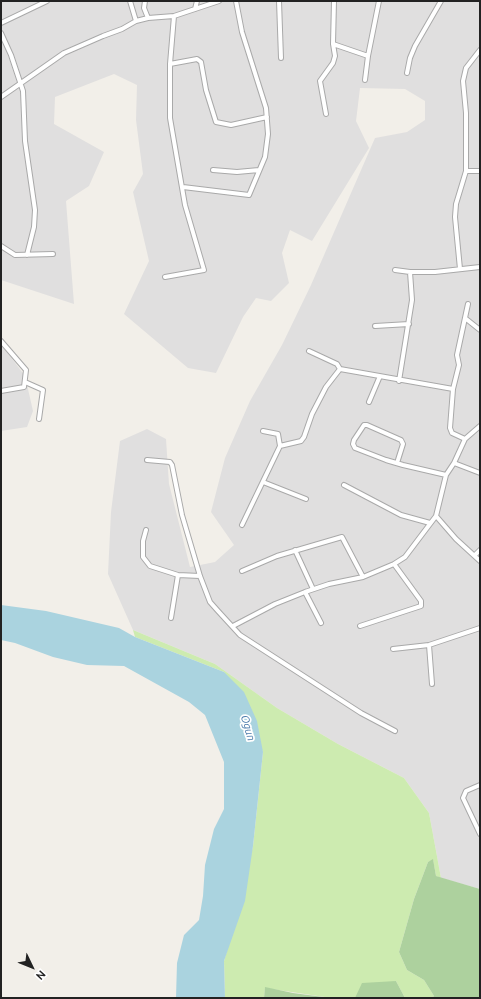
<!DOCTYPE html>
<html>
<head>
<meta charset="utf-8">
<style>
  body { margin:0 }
  #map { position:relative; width:481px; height:999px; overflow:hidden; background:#f2efe9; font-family:Ubuntu,sans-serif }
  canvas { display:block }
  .frame { position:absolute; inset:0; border:2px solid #222; pointer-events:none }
  .north { position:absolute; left:12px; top:947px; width:40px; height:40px; -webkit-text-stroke:3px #fff; paint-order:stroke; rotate:133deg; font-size:11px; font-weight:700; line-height:16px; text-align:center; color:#222 }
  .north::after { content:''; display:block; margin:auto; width:14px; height:18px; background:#222; clip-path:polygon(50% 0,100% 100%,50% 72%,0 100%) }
</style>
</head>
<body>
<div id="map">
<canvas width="481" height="999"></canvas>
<div class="frame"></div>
<div class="north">N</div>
</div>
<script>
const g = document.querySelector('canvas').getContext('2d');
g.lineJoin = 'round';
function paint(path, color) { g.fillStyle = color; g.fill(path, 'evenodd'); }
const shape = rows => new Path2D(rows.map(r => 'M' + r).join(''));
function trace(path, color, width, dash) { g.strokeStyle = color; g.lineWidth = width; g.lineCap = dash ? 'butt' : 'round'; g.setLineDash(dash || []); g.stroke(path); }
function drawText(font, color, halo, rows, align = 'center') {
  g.font = font + ' Ubuntu,sans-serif'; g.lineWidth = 3.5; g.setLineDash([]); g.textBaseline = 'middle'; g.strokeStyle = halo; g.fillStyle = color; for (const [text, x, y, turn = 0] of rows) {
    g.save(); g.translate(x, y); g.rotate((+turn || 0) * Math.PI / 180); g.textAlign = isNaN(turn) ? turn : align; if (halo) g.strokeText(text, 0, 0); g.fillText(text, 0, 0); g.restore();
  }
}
paint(shape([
  [1,1,480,1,480,889,441,878,429,813,404,778,338,744,277,708,215,664,133,630,108,574,111,512,120,441,147,429,166,439,169,484,190,567,215,562,234,545,211,512,225,458,250,401,282,345,311,285,375,138,407,132,425,120,425,101,405,89,360,88,356,121,369,148,312,241,290,230,282,253,289,283,271,301,256,298,243,317,216,373,188,368,124,314,149,261,133,192,143,174,136,120,137,85,114,74,55,97,54,124,104,152,89,186,66,201,74,304,1,280],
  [1,344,25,376,33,411,27,427,1,431]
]), '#e0dfdf');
paint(shape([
  [133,630,215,664,277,708,338,744,404,778,429,813,441,878,436,876,433,860,428,862,414,899,399,952,407,970,424,980,434,996,432,998,405,998,396,981,355,998,331,998,265,988,264,998,225,998,224,961,233,930,253,846,263,752,224,672,135,637]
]), '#cdebb0');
paint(shape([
  [433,859,436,876,480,889,480,998,432,998,434,996,424,980,407,970,399,952,414,899,428,862],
  [396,981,405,998,355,998,362,983],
  [265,987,293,993,331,998,264,998]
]), '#add19e');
paint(shape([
  [1,605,46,611,119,628,135,637,224,672,244,692,257,721,263,752,253,846,245,901,224,961,225,998,176,998,177,963,184,935,199,920,203,896,205,865,214,829,224,809,224,762,205,715,189,702,124,666,87,665,53,657,15,643,1,640]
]), '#aad3df');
const minor = shape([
  [130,1,136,21],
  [145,1,144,8,148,18],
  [279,1,281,58],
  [195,9,197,1],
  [1,23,47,1],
  [1,33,11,55,23,91,25,141,35,210,34,227,27,255],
  [333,44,368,56],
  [170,64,197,59,201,62,206,90,216,122,231,125,267,117],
  [407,73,410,58,415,46,441,1],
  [365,80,368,56,379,1],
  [1,97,64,53,103,36,122,29,136,21,148,18,174,16,219,1],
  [326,114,320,81,333,63,335,56,333,44,334,1],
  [213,170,237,172,259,170],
  [466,171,480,171],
  [183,187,249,195,265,157,268,134,266,108,242,32,236,1],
  [1,246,15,255,53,254],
  [460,269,455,217,456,204,466,171,466,113,463,81,466,68,480,50],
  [395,270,410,272,435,272,480,267],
  [165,277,204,270,185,205,170,118,170,64,174,16],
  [465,318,480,330],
  [375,326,409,324],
  [1,341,26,370,24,387,1,391],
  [309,351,337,364,340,369],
  [340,369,453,389],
  [399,381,412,300,410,272],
  [25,382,43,390,39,419],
  [369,402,380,376],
  [465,439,452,433,450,428,453,389,459,365,457,355,468,304],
  [280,446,301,441,304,437,312,414,326,387,340,369],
  [147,460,170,462,172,465,182,515,200,576,210,602,218,611,240,635,361,713,395,731],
  [397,463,403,444,401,440,367,425,364,425,354,440,353,444,355,448,386,460,403,465,446,475],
  [454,463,480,473],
  [263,482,306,499],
  [344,485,401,515,430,523],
  [436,516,456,539,480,561],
  [242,525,280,446,278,434,263,431],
  [146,530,143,541,143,557,150,566,178,575,200,576],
  [295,550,313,589],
  [475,555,480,550],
  [242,571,277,556,342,537,363,577],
  [305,592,321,623],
  [171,618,178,575],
  [233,626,275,604,305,592,329,584,363,577,394,564,405,557,436,516,446,475,454,463,465,439,480,426],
  [360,626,421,606,421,601,394,564],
  [429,645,432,684],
  [393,649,429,645,480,628],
  [480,785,466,791,463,798,480,834]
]);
trace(minor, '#a9a9a9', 6);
trace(minor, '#fff', 4);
drawText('italic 11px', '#4a7aab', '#fff', [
  ["Ogun",248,728,74]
]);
</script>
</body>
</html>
